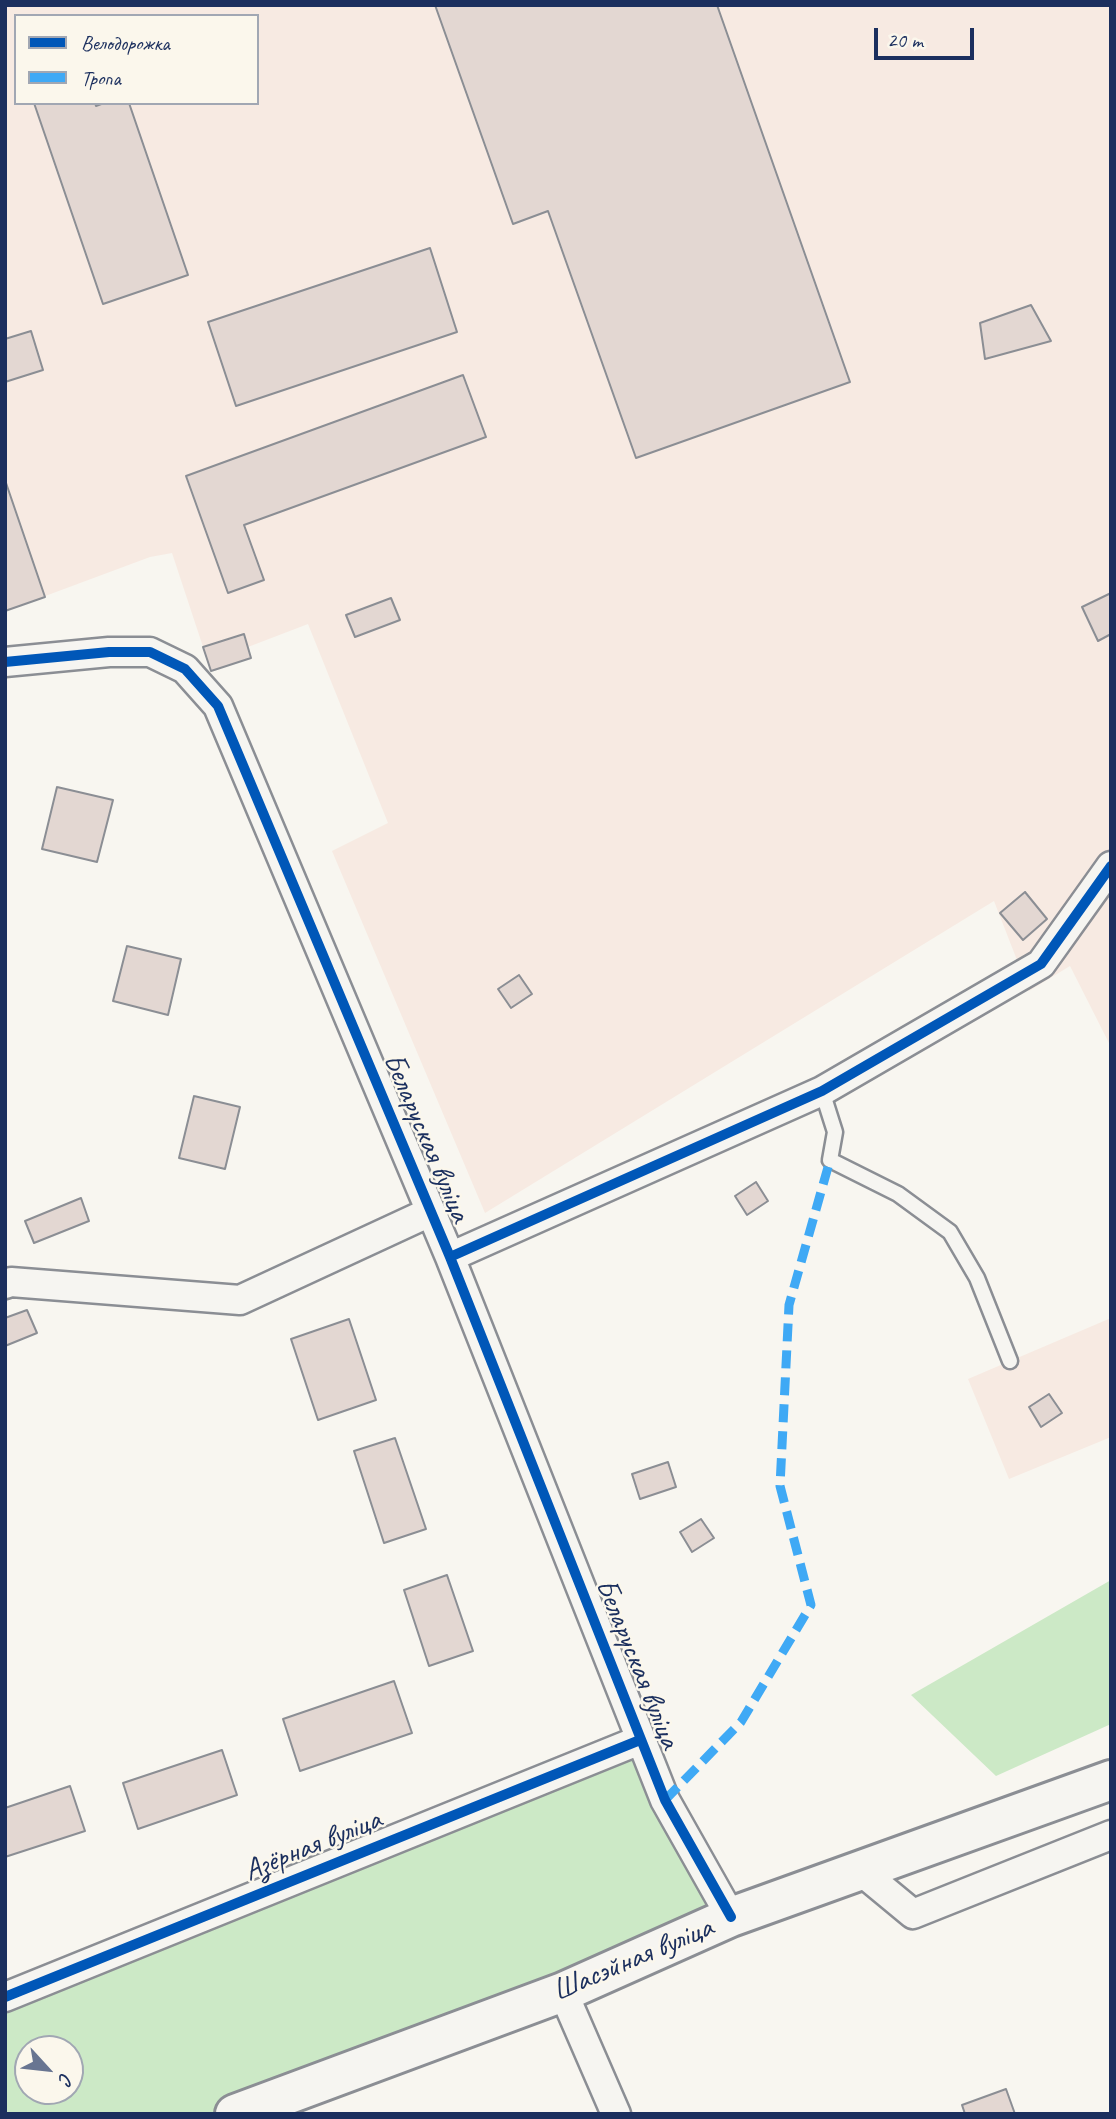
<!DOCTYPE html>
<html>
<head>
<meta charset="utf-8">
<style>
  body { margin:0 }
  #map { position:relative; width:1116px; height:2119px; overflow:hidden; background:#f8f6f0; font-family:Caveat,sans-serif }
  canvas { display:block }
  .frame { position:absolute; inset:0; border:7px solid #1b2f5e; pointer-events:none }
  .legend { position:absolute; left:14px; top:14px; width:245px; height:91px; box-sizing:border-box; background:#fbf7ec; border:2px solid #a1a7b3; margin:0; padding:9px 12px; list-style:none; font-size:21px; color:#1b2f5e }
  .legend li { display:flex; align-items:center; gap:14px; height:35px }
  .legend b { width:35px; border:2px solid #a1a7b3 }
  .north { position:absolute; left:14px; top:2035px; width:70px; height:70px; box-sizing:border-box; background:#fbf7ec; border:2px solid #a1a7b3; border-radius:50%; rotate:117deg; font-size:19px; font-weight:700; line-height:28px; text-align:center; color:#1b2f5e }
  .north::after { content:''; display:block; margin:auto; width:24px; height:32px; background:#687591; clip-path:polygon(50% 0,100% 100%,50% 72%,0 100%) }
  .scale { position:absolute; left:874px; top:28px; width:100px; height:32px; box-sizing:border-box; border:4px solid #1b2f5e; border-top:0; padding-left:9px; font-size:21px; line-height:24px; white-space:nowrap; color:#1b2f5e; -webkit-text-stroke:5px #fbf7ec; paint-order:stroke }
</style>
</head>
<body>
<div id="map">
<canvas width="1116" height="2119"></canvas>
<div class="frame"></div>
<ul class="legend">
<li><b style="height:9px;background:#0057b8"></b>Велодорожка</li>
<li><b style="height:9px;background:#3fa9f5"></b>Тропа</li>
</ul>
<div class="north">С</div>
<div class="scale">20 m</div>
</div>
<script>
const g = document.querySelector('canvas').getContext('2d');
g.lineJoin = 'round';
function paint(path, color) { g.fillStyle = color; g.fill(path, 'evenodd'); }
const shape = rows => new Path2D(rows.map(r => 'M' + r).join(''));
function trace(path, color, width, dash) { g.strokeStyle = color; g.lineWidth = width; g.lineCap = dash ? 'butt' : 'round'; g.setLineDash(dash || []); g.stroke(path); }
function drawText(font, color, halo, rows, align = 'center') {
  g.font = font + ' Caveat,sans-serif'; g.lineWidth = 5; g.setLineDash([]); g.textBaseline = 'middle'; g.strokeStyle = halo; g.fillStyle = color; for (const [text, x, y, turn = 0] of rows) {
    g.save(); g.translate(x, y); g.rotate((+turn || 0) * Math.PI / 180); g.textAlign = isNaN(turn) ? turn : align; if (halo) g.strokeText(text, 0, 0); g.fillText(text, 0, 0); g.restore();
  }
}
paint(shape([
  [5,5,1111,5,1111,1047,1070,966,1029,991,994,901,485,1213,332,851,388,823,308,624,248,647,251,658,211,671,172,553,150,557,5,611],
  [16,16,257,16,257,103,16,103],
  [1111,1318,1111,1437,1009,1479,968,1379]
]), '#f7eae2');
paint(shape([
  [1111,1580,1111,1724,996,1776,911,1695],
  [640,1740,731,1917,216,2114,5,2114,5,1997],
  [28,2049,70,2049,70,2091,28,2091]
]), '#cce9c6');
const building = shape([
  [435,5,717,5,850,382,636,458,548,211,513,224,435,5],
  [34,103,95,103,96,106,104,103,129,103,188,275,103,304,34,103],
  [430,248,457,332,236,406,208,322,430,248],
  [1031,305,1051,341,985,359,980,323,1031,305],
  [31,331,43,370,5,382,5,339,31,331],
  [463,375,486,437,244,525,264,580,228,593,186,476,463,375],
  [5,480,45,597,5,611,5,480],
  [1111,593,1111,634,1098,641,1082,607,1111,593],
  [391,598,400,620,355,637,346,615,391,598],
  [244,634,251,658,211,671,203,647,244,634],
  [57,787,113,800,97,862,42,849,57,787],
  [1025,892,1047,919,1023,940,1000,913,1025,892],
  [127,946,181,959,168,1015,113,1001,127,946],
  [519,975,532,994,511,1008,498,989,519,975],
  [194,1096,240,1107,225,1169,179,1158,194,1096],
  [756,1182,768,1201,747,1215,735,1196,756,1182],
  [81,1198,89,1221,34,1243,25,1221,81,1198],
  [27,1310,37,1333,5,1346,5,1318,27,1310],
  [349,1319,376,1400,318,1420,291,1339,349,1319],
  [1049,1394,1062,1413,1041,1427,1029,1407,1049,1394],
  [395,1438,426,1529,384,1543,354,1451,395,1438],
  [668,1462,676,1487,640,1499,632,1474,668,1462],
  [701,1519,714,1538,692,1552,680,1532,701,1519],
  [447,1575,473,1651,429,1666,404,1590,447,1575],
  [394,1681,412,1733,300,1771,283,1719,394,1681],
  [222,1750,237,1795,138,1829,123,1783,222,1750],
  [70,1786,85,1831,5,1857,5,1808,70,1786],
  [1006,2089,1015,2114,965,2114,962,2105,1006,2089]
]);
paint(building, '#e3d7d2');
trace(building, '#8b8e94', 2);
const service = shape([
  [822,1091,835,1132,830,1160,898,1194,950,1232,977,1278,1010,1361]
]);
const minor = shape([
  [5,662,109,652,150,652,185,669,218,706,450,1257,665,1800,731,1917],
  [450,1257,822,1091,1041,964,1111,866],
  [5,1284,11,1282,240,1300,430,1212],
  [861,1871,913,1914,1111,1835],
  [563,1992,616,2114],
  [5,1997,640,1740]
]);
const secondary = shape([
  [235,2114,563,1992,731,1917,1111,1780]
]);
trace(service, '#8b8e94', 19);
trace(minor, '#8b8e94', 33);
trace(secondary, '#8b8e94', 44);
trace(service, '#f6f5f1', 14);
trace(minor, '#f6f5f1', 28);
trace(secondary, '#f6f5f1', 38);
trace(shape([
  [665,1800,741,1722,811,1605,780,1486,789,1305,830,1160]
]), '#3fa9f5', 9, [18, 9]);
trace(shape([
  [5,662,109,652,150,652,185,669,218,706,450,1257,665,1800,731,1917],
  [450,1257,822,1091,1041,964,1111,866],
  [5,1997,640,1740]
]), '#0057b8', 10);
drawText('30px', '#1b2f5e', '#fbf7ec', [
  ["Беларуская вуліца",426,1138,67],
  ["Беларуская вуліца",637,1664,68],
  ["Азёрная вуліца",313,1846,-22],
  ["Шасэйная вуліца",633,1960,-23]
]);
</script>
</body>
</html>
